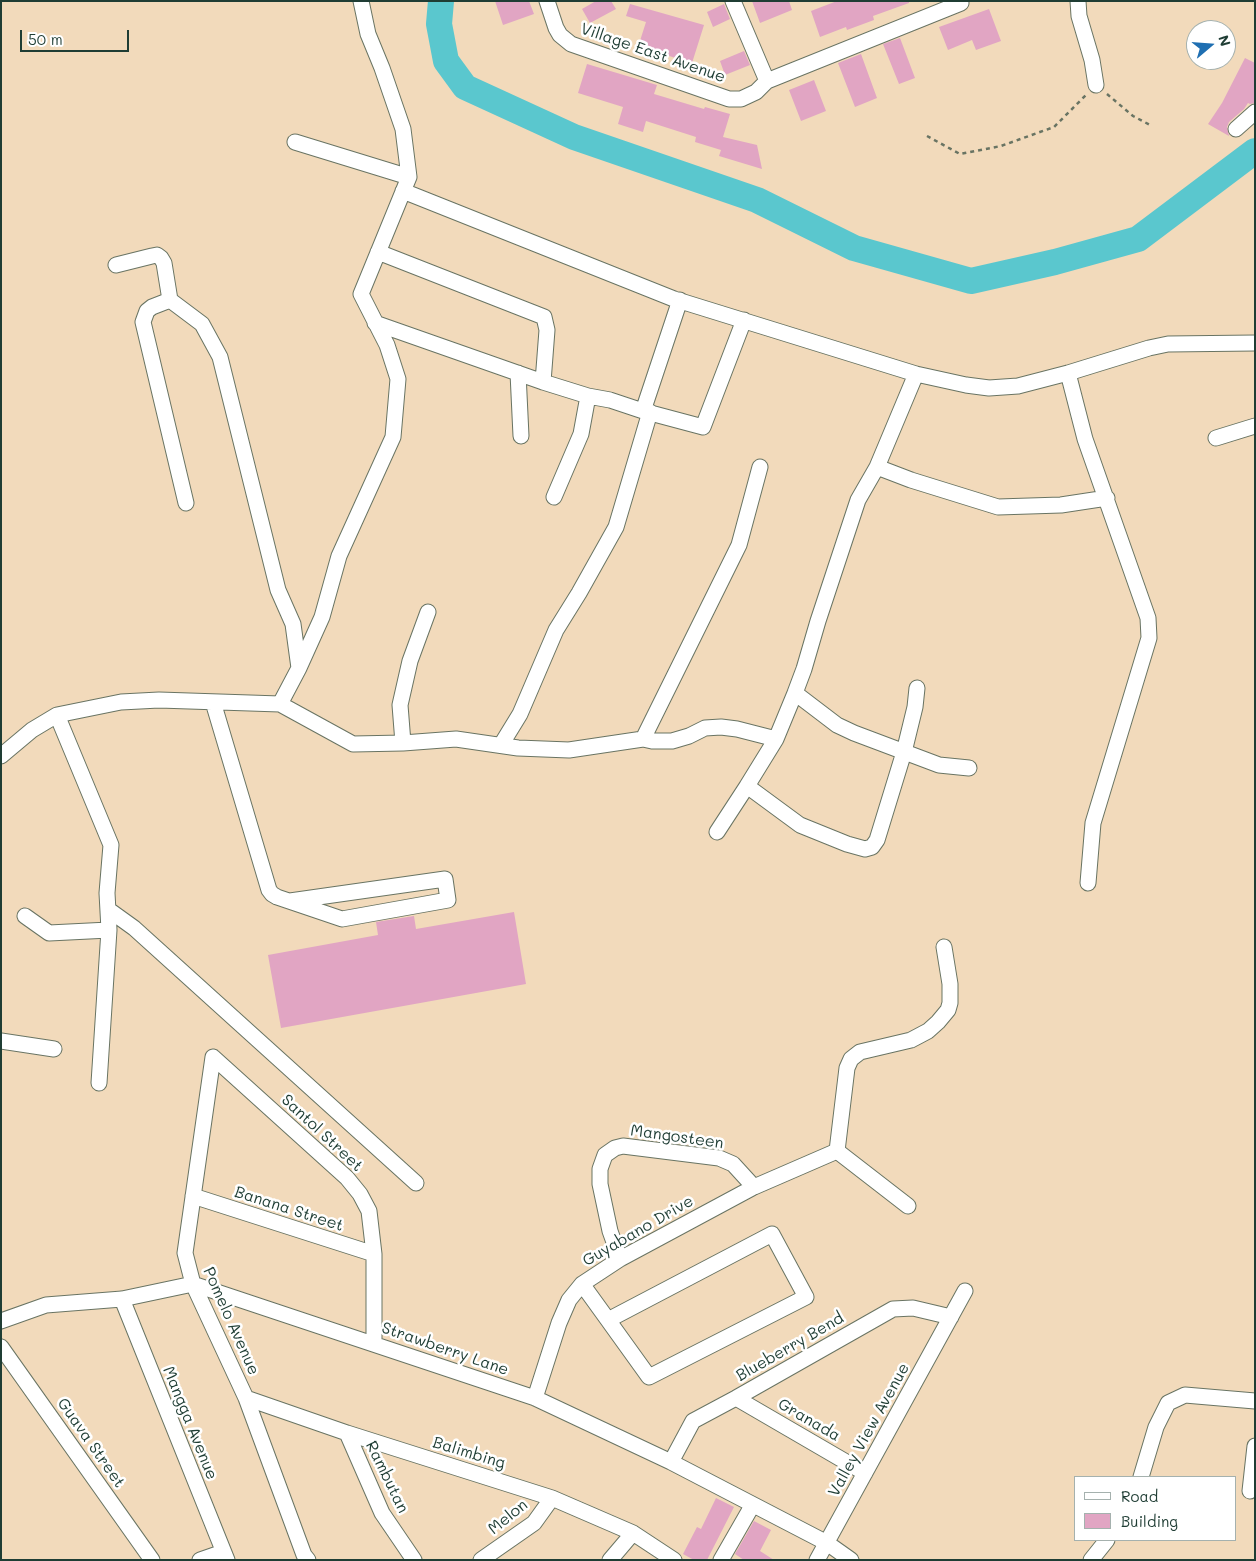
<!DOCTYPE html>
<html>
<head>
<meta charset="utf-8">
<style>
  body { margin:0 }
  #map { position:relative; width:1256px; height:1561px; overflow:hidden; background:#f2dabb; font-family:Mali,sans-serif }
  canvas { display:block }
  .frame { position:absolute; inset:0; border:2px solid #1f3d34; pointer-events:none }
  .legend { position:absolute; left:1074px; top:1476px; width:162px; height:65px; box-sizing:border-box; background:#fff; border:1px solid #a5b1ae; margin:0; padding:6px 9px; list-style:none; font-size:15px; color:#1f3d34 }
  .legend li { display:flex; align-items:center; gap:10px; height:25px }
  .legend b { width:25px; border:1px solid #a5b1ae }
  .north { position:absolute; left:1186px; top:20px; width:50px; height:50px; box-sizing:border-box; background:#fff; border:1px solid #a5b1ae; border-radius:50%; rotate:72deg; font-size:14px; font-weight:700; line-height:20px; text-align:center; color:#1f3d34 }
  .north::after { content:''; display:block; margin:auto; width:18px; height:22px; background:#1f6fb2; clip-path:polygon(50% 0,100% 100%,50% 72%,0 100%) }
  .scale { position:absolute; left:20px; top:30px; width:109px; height:22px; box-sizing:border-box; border:2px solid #1f3d34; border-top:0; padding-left:6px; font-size:15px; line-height:18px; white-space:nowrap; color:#1f3d34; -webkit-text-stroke:4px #fff; paint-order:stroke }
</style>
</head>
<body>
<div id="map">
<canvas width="1256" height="1561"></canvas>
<div class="frame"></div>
<ul class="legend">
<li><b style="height:6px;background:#fff"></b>Road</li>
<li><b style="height:14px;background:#e1a5c3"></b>Building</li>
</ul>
<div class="north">N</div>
<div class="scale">50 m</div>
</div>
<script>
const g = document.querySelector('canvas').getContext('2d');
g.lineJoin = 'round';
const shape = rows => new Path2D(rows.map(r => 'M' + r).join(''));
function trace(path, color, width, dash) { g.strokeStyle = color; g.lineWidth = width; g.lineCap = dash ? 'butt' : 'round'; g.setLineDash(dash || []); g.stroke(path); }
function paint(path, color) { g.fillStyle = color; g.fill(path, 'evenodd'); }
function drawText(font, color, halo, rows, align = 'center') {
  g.font = font + ' Mali,sans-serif'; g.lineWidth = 5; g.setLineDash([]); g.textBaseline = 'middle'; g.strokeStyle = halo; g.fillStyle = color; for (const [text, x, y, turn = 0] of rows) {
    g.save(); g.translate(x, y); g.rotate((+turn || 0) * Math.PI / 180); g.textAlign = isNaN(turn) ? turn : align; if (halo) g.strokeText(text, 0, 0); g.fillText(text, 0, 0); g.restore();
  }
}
trace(shape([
  [441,1,439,24,446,61,465,87,574,137,757,200,854,248,971,281,1055,262,1138,239,1255,151]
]), '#5ac7ce', 26);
paint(shape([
  [495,1,529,1,534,14,503,25],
  [596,1,611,1,616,9,590,23,582,9],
  [752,1,789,1,792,10,760,23],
  [837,1,909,1,909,3,873,16,874,20,847,30,846,27,820,37,811,11],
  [630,4,704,25,692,63,666,55,667,53,639,44,646,22,626,16],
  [724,4,730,19,713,27,707,12],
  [989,9,1001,41,976,50,972,40,948,50,939,27],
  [900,38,915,78,899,84,883,44],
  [744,51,750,65,725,75,720,61],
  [861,54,877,98,855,107,838,63],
  [1245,58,1255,63,1255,103,1250,104,1248,103,1244,109,1229,122,1227,127,1229,136,1208,124,1222,103],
  [587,64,657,85,654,94,704,109,705,107,730,114,723,137,757,145,762,169,719,156,721,150,695,142,696,137,646,121,643,132,618,124,623,107,578,93],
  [814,80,826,111,801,121,789,90],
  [514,912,526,984,281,1028,268,955,378,935,376,922,414,916,416,929],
  [716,1498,734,1507,707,1560,694,1560,683,1554,697,1527,701,1529],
  [754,1521,771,1530,760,1551,774,1560,744,1560,735,1554]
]), '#e1a5c3');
const minor = shape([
  [547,1,556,28,560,35,571,44,729,99,741,99,756,92,767,81,961,3],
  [733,1,767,81],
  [1078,1,1079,16,1092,60,1096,85],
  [1236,129,1255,112],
  [295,142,409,177],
  [403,191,674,299,916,374,966,385,989,388,1018,386,1068,373,1149,348,1168,344,1255,343],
  [378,252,544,317,547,330,543,382],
  [116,265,152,256,157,255,161,258,164,263,170,300,202,324,220,357,278,590,293,624,299,668],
  [170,300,152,307,147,311,143,322,186,503],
  [375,323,543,382,588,396,581,434,554,497],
  [518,373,521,436],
  [1068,373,1085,439,1148,618,1149,638,1093,823,1088,883],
  [588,396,610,400,643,411,680,300],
  [643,411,703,427,744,320],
  [1216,438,1255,426],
  [877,467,916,374],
  [917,688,915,707,904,752,877,840,872,847,865,849,847,844,800,825,747,786,776,739,795,693,804,669,818,621,858,500,877,467,911,480,998,507,1061,505,1107,498],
  [795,693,837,725,854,733,939,765,969,768],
  [213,702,269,890,272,894,277,897,342,919,448,900,445,879,290,901],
  [280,704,353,744,403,743,456,739,518,748,569,750,643,739,739,545,760,467],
  [57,715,111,845,107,893,109,930,99,1083],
  [643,739,652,741,672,741,689,736,705,728,721,727,737,729,776,739],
  [403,743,400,705,410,661,428,612],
  [501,745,520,714,556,630,579,593,616,527,650,412],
  [1,756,32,730,57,715,121,702,159,700,280,704,299,668,322,617,339,556,393,437,398,379,387,345,361,294,409,177,403,129,382,68,368,34,361,1],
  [717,832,747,786],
  [109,910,134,928,416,1183],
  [25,916,49,933,109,930],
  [1,1041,54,1049],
  [213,1057,185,1253,193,1284,246,1398,304,1555,308,1560],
  [213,1057,347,1178,360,1194,369,1211,374,1254,374,1344],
  [837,1151,908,1206],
  [193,1196,374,1254],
  [620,1259,610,1231,600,1184,600,1169,605,1155,615,1148,623,1146,719,1158,733,1164,754,1187],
  [582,1284,608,1320,649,1377,806,1297,772,1234,608,1320],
  [122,1299,227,1560],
  [1,1321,46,1305,122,1299,193,1284,535,1398,671,1462,827,1543,851,1560],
  [1,1347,152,1560],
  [246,1398,347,1433,552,1498,633,1533,674,1560],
  [535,1398,559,1323,569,1300,582,1284,620,1259,754,1187,837,1151,847,1068,851,1059,860,1052,911,1040,928,1031,938,1022,948,1010,950,1003,950,984,944,947],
  [736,1398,865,1473],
  [347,1433,382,1513,414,1560],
  [671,1462,693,1421,736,1398,893,1309,913,1308,951,1317],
  [1141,1477,1156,1427,1168,1403,1185,1395,1255,1401],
  [1250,1491,1255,1446],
  [200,1560,223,1552],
  [481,1560,534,1523,552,1498],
  [610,1560,633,1533],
  [721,1560,752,1506],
  [817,1560,965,1291],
  [1091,1560,1107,1540]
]);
trace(minor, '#697463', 17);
trace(shape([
  [1107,94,1133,116,1152,126],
  [927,136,960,154,1001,146,1054,127,1086,95]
]), '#697463', 2.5, [4, 4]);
trace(minor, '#fff', 15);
drawText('16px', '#1f3d34', '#fff', [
  ["Village East Avenue",653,53,19],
  ["Santol Street",322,1133,43],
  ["Mangosteen",677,1137,8],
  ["Banana Street",289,1209,18],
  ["Guyabano Drive",638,1231,-30],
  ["Pomelo Avenue",231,1321,66],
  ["Blueberry Bend",790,1347,-30],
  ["Strawberry Lane",445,1349,19],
  ["Granada",809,1420,30],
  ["Mangga Avenue",190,1423,68],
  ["Valley View Avenue",869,1430,-61],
  ["Guava Street",91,1443,55],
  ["Balimbing",469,1453,17],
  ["Rambutan",387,1477,64],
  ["Melon",508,1517,-39]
]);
</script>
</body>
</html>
